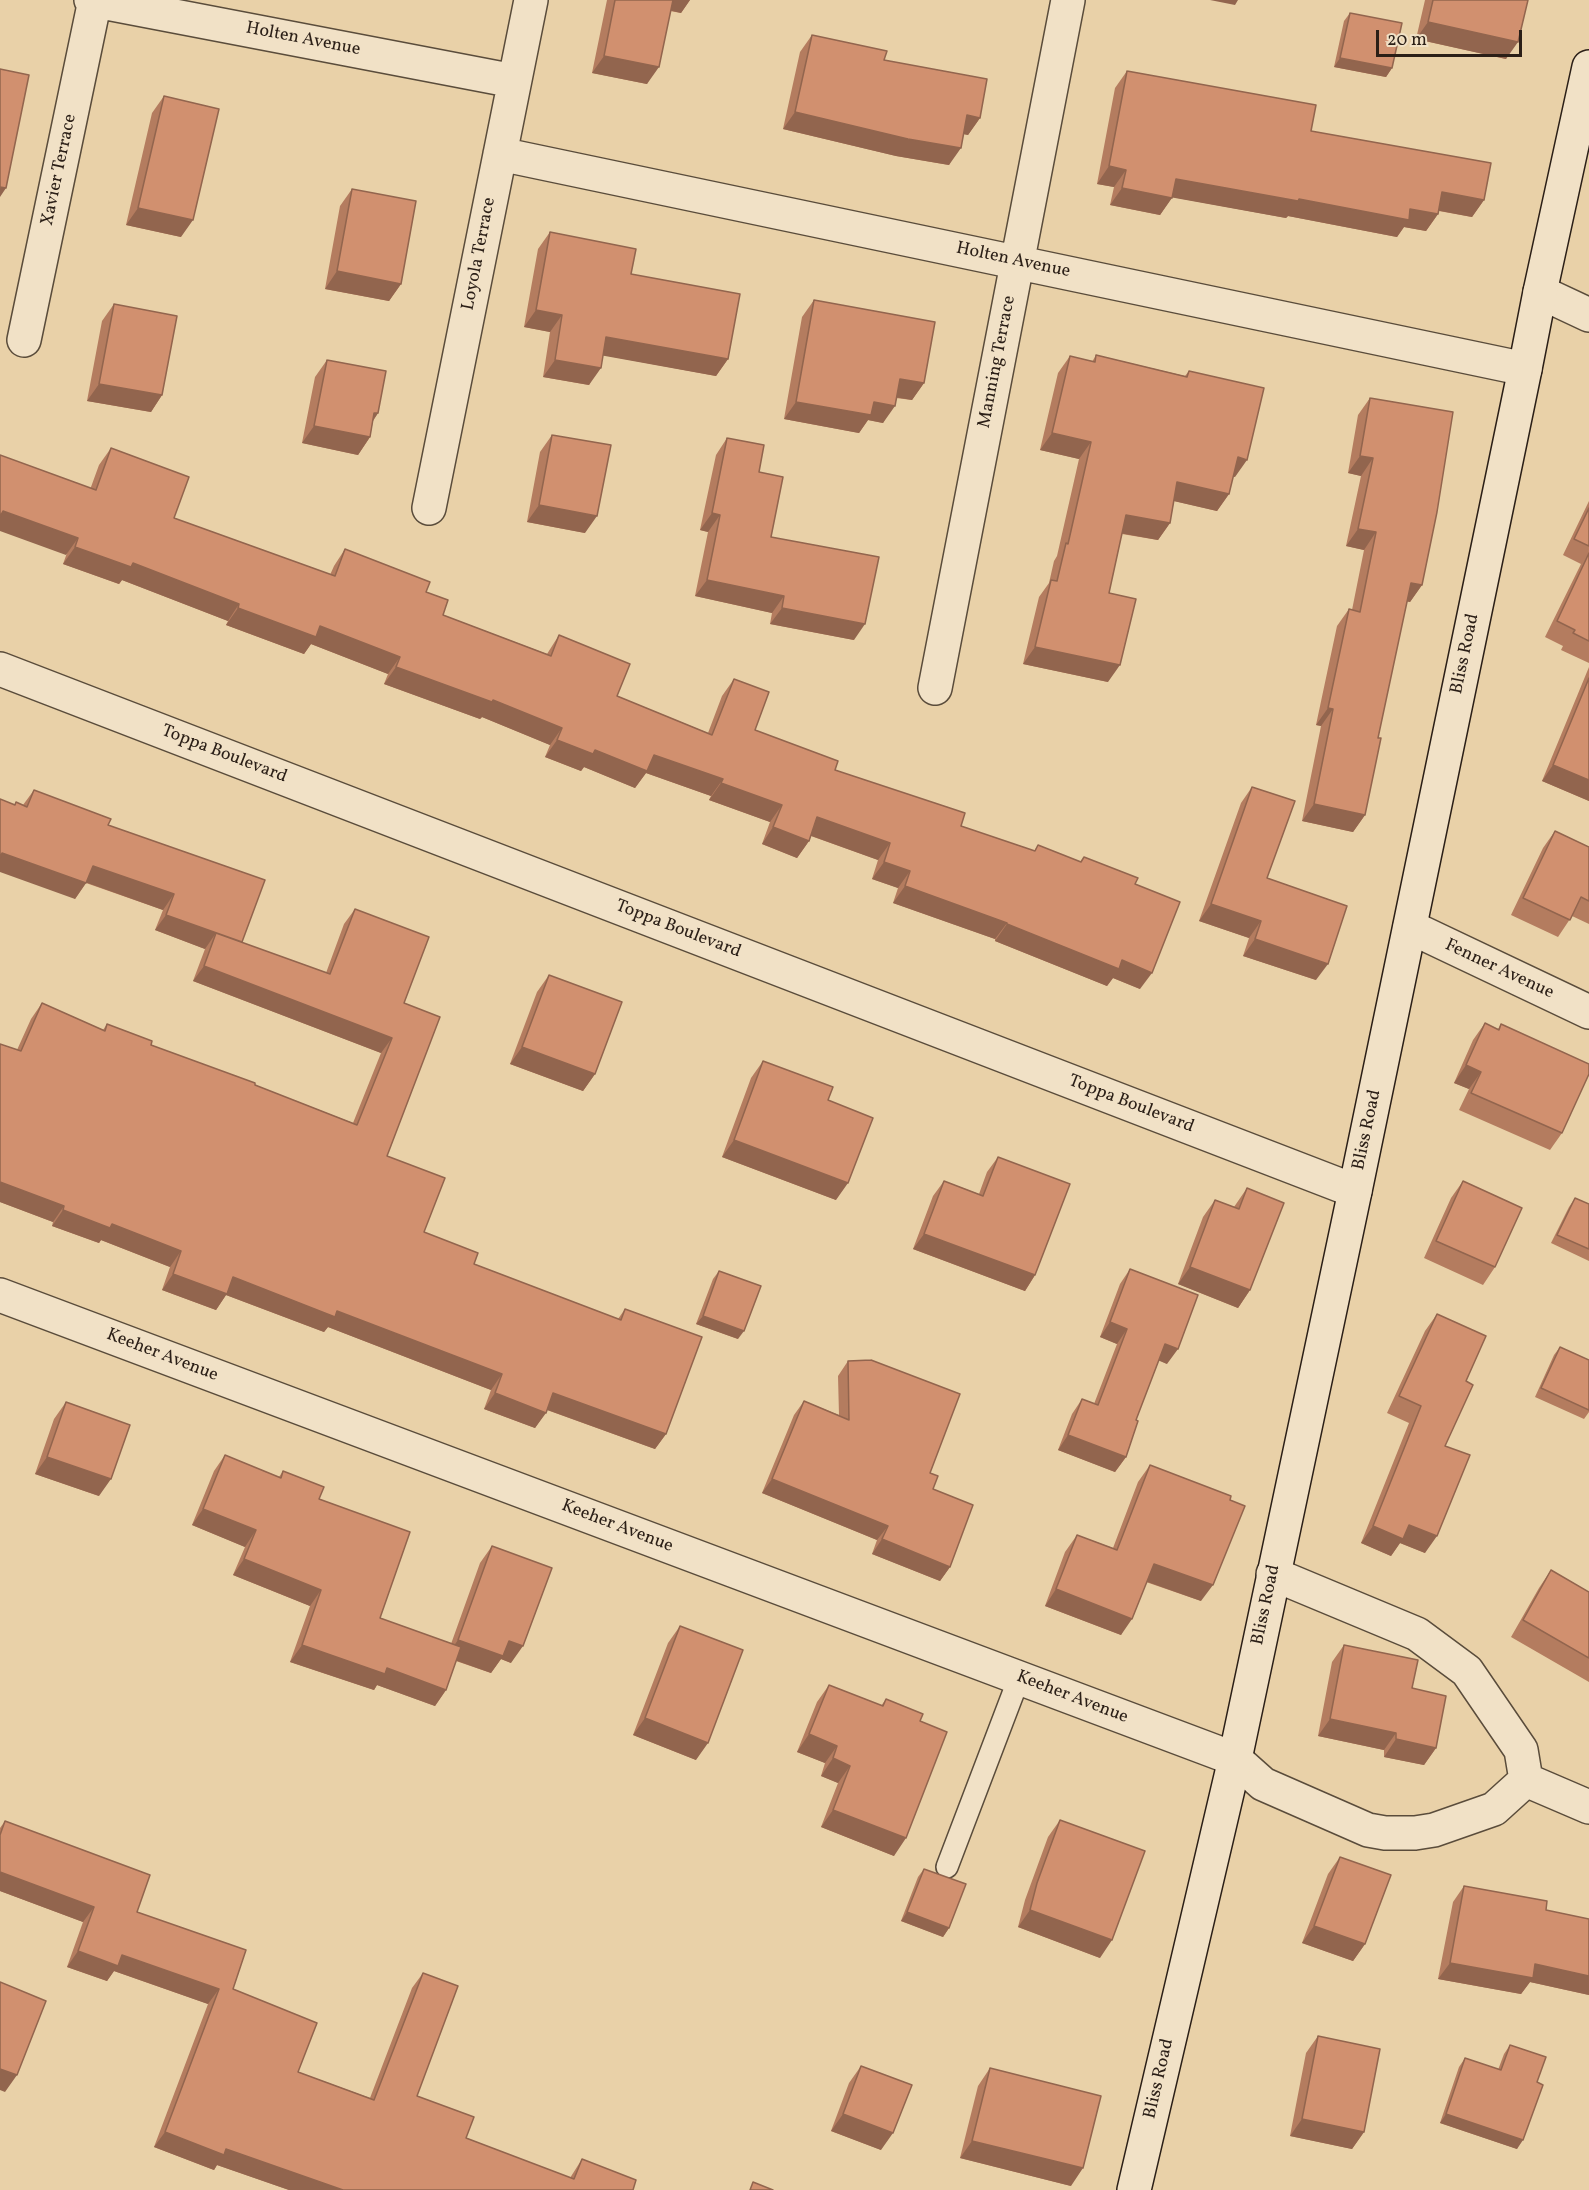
<!DOCTYPE html>
<html>
<head>
<meta charset="utf-8">
<style>
  body { margin:0 }
  #map { position:relative; width:1589px; height:2190px; overflow:hidden; background:#e9d1a8; font-family:Vollkorn,serif }
  canvas { display:block }
  .scale { position:absolute; left:1376px; top:30px; width:146px; height:27px; box-sizing:border-box; border:3px solid #2b1f17; border-top:0; padding-left:8px; font-size:18px; line-height:21px; white-space:nowrap; color:#2b1f17; -webkit-text-stroke:4px #f1e1c6; paint-order:stroke }
</style>
</head>
<body>
<div id="map">
<canvas width="1589" height="2190"></canvas>
<div class="scale">20 m</div>
</div>
<script>
const g = document.querySelector('canvas').getContext('2d');
g.lineJoin = 'round';
const shape = rows => new Path2D(rows.map(r => 'M' + r).join(''));
function trace(path, color, width, dash) { g.strokeStyle = color; g.lineWidth = width; g.lineCap = dash ? 'butt' : 'round'; g.setLineDash(dash || []); g.stroke(path); }
function paint(path, color) { g.fillStyle = color; g.fill(path, 'evenodd'); }
function drawText(font, color, halo, rows, align = 'center') {
  g.font = font + ' Vollkorn,serif'; g.lineWidth = 6; g.setLineDash([]); g.textBaseline = 'middle'; g.strokeStyle = halo; g.fillStyle = color; for (const [text, x, y, turn = 0] of rows) {
    g.save(); g.translate(x, y); g.rotate((+turn || 0) * Math.PI / 180); g.textAlign = isNaN(turn) ? turn : align; if (halo) g.strokeText(text, 0, 0); g.fillText(text, 0, 0); g.restore();
  }
}
const lane = shape([
  [947,1867,1019,1678]
]);
const street = shape([
  [91,0,514,81],
  [500,154,1525,369],
  [1540,292,1589,315],
  [24,340,95,0],
  [429,508,531,0],
  [0,669,1355,1191],
  [935,688,1068,0],
  [1410,927,1589,1012],
  [0,1295,1235,1759,1263,1784,1368,1830,1385,1833,1415,1833,1434,1830,1494,1809,1526,1780,1521,1750,1467,1671,1417,1634,1273,1574],
  [1526,1780,1589,1807]
]);
const secondary = shape([
  [1134,2190,1235,1759,1355,1191,1525,369,1540,292,1589,67]
]);
trace(lane, '#5a4c3b', 24);
trace(street, '#5a4c3b', 36);
trace(secondary, '#2b1f17', 36);
trace(lane, '#f1e1c6', 21);
trace(street, '#f1e1c6', 33);
trace(secondary, '#f1e1c6', 33);
paint(shape([
  [607,0,690,0,681,13,670,11,647,84,592,73],
  [1425,0,1528,0,1506,59,1416,39],
  [1350,13,1392,68,1386,77,1334,67,1344,21],
  [812,35,884,60,980,118,968,135,963,134,949,165,896,156,783,129,800,52],
  [1127,71,1311,131,1484,200,1472,217,1439,211,1438,214,1426,231,1404,227,1397,237,1288,216,1286,218,1172,197,1160,215,1110,205,1114,187,1097,184,1115,88],
  [164,96,181,237,126,225,152,113],
  [352,189,401,284,389,301,325,289,340,206],
  [550,232,631,274,728,359,716,376,603,355,589,385,543,377,550,332,524,327,538,249],
  [814,300,924,383,912,400,896,398,883,423,868,420,859,433,784,419,802,317],
  [114,304,162,395,151,412,87,401,102,321],
  [1096,355,1185,376,1189,371,1235,477,1233,476,1229,494,1217,511,1174,501,1170,523,1158,540,1122,534,1109,593,1108,682,1023,664,1039,597,1049,583,1054,561,1057,556,1079,459,1040,450,1058,373,1070,356,1092,362],
  [327,360,378,413,373,421,370,437,358,455,302,443,315,377],
  [1370,398,1422,585,1410,602,1407,601,1378,738,1365,815,1353,832,1302,821,1321,726,1316,725,1337,626,1349,609,1352,610,1364,550,1346,546,1361,476,1348,473,1358,415],
  [552,435,585,533,527,522,540,452],
  [727,438,759,472,771,537,854,640,770,624,772,613,695,596,708,532,700,530,716,455],
  [111,448,174,518,330,575,334,566,345,549,426,592,443,615,547,654,559,635,617,696,708,733,722,696,734,679,755,730,835,770,961,826,1034,851,1038,845,1080,862,1084,857,1135,884,1140,989,1113,978,1107,986,995,941,995,939,893,903,898,888,872,879,878,860,811,836,809,841,797,858,762,844,770,822,709,800,711,796,646,773,635,788,584,767,581,771,545,757,550,745,482,717,480,719,384,684,388,674,311,644,304,654,226,625,228,621,122,580,119,584,63,564,99,465],
  [1589,501,1589,663,1561,650,1563,646,1545,637,1581,564,1563,555],
  [1589,667,1589,801,1542,781],
  [1252,787,1267,878,1316,980,1243,956,1249,938,1199,921,1241,803],
  [34,790,108,825,242,943,326,973,344,924,355,909,404,1003,387,1156,424,1232,474,1264,618,1319,625,1309,666,1434,655,1449,547,1410,535,1428,484,1409,491,1390,328,1327,324,1332,226,1295,216,1310,162,1290,170,1267,101,1240,99,1243,52,1226,53,1222,0,1202,0,1044,17,1050,31,1019,42,1003,103,1030,107,1024,151,1045,353,1123,381,1053,193,981,205,949,155,930,163,910,86,883,75,899,14,805,16,802,23,805],
  [1555,831,1589,847,1589,924,1572,916,1558,937,1511,915,1543,848],
  [549,975,595,1074,583,1091,510,1064,537,992],
  [1485,1023,1498,1029,1501,1024,1562,1133,1550,1150,1459,1110,1469,1089,1454,1083,1473,1040],
  [763,1061,828,1100,836,1200,722,1157,751,1078],
  [998,1157,1035,1275,1025,1291,913,1249,933,1196,944,1181,979,1194,987,1172],
  [1463,1181,1495,1267,1483,1285,1424,1258,1451,1198],
  [1247,1188,1250,1290,1238,1308,1178,1284,1203,1217,1215,1200,1234,1207],
  [1575,1198,1589,1204,1589,1261,1551,1243,1569,1207],
  [1130,1269,1167,1364,1159,1360,1136,1420,1126,1457,1115,1472,1058,1450,1072,1414,1082,1399,1094,1404,1117,1344,1100,1337,1120,1284],
  [719,1271,738,1339,696,1324,713,1279],
  [1437,1314,1466,1381,1445,1446,1425,1553,1400,1543,1391,1556,1361,1543,1409,1423,1387,1413,1425,1331],
  [1560,1347,1589,1360,1589,1412,1584,1419,1535,1397,1554,1355],
  [848,1361,930,1473,950,1567,940,1581,872,1554,877,1540,762,1493,794,1415,804,1401,839,1415,838,1376],
  [66,1402,99,1496,35,1474,54,1419],
  [225,1455,279,1477,283,1471,319,1499,380,1618,451,1644,480,1563,492,1546,511,1663,501,1659,491,1673,456,1661,446,1690,435,1706,377,1685,374,1690,290,1662,310,1606,233,1575,245,1547,192,1525,214,1471],
  [1150,1465,1201,1601,1146,1582,1121,1635,1045,1606,1065,1552,1077,1535,1113,1548,1138,1482],
  [1551,1570,1589,1592,1589,1682,1511,1637,1539,1588],
  [680,1626,696,1760,633,1735,668,1643],
  [1344,1645,1412,1688,1436,1748,1424,1765,1384,1757,1384,1750,1318,1736,1332,1662],
  [829,1685,881,1706,886,1699,920,1721,894,1856,821,1827,838,1783,821,1776,825,1763,797,1752,817,1702],
  [1060,1820,1100,1958,1018,1927,1025,1900,1048,1837],
  [5,1821,137,1912,233,1989,298,2072,370,2098,412,1988,423,1973,417,2096,466,2138,570,2178,582,2159,633,2190,289,2190,217,2165,214,2170,154,2147,208,2004,114,1971,107,1981,67,1967,83,1922,0,1891,0,1828],
  [1340,1857,1365,1944,1353,1961,1302,1943,1328,1874],
  [924,1869,949,1928,943,1937,901,1921,918,1877],
  [1464,1886,1546,1910,1589,1919,1589,1995,1530,1982,1521,1994,1438,1979,1453,1902],
  [1318,2036,1364,2132,1352,2149,1290,2136,1306,2053],
  [1510,2045,1537,2082,1517,2149,1440,2123,1459,2067,1465,2058,1498,2070,1504,2054],
  [861,2066,881,2150,831,2131,849,2083],
  [990,2068,1071,2186,960,2158,978,2086]
]), '#b47c5f');
paint(shape([
  [670,0,690,0,681,13,664,9],
  [1210,0,1238,0,1235,5],
  [1428,22,1518,42,1506,59,1416,39],
  [604,56,659,67,647,84,592,73],
  [1340,58,1392,68,1386,77,1334,67],
  [795,112,961,148,949,165,896,156,783,129],
  [967,115,980,118,968,135,955,132],
  [1109,166,1126,170,1114,187,1097,184],
  [1176,179,1299,199,1410,209,1438,214,1426,231,1404,227,1397,237,1288,216,1286,218,1164,196],
  [0,187,6,188,0,197],
  [1122,188,1172,198,1160,215,1110,205],
  [1442,192,1484,200,1472,217,1430,209],
  [138,208,193,220,181,237,126,225],
  [337,271,401,284,389,301,325,289],
  [536,310,562,315,550,332,524,327],
  [606,337,728,359,716,376,594,354],
  [555,360,601,368,589,385,543,377],
  [900,379,924,383,912,400,888,396],
  [99,384,162,395,151,412,87,401],
  [796,402,874,402,895,406,883,423,868,420,859,433,784,419],
  [374,413,378,413,366,431],
  [314,426,370,437,358,455,302,443],
  [1052,433,1091,442,1079,459,1040,450],
  [1360,456,1373,458,1361,476,1348,473],
  [1238,457,1247,460,1235,477,1226,475],
  [1177,482,1229,494,1217,511,1165,499],
  [539,505,597,516,585,533,527,522],
  [3,511,78,538,66,555,0,531,0,515],
  [712,513,720,515,708,532,700,530],
  [1126,515,1170,523,1158,540,1114,532],
  [1358,529,1376,532,1364,550,1346,546],
  [75,547,133,563,239,604,228,621,122,580,119,584,63,564],
  [707,580,784,596,772,613,695,596],
  [1411,583,1422,585,1410,602,1399,600],
  [238,608,320,626,400,657,388,674,311,644,304,654,226,625],
  [782,608,865,624,854,640,770,624],
  [1035,647,1120,665,1108,682,1023,664],
  [396,667,493,700,562,728,550,745,482,717,480,719,384,684],
  [1328,708,1333,709,1321,726,1316,725],
  [557,740,595,750,654,755,723,779,711,796,646,773,635,788,584,767,581,771,545,757],
  [1553,765,1589,780,1589,801,1542,781],
  [721,783,782,805,770,822,709,800],
  [1314,804,1365,815,1353,832,1302,821],
  [817,817,890,843,878,860,806,834],
  [773,827,809,841,797,858,762,844],
  [2,853,86,883,75,899,0,872,0,855],
  [884,862,910,871,898,888,872,879],
  [93,866,174,894,163,910,82,881],
  [905,886,1007,923,995,939,893,903],
  [1211,904,1261,921,1249,938,1199,921],
  [166,915,242,942,216,933,205,949,155,930],
  [1007,924,1122,960,1152,973,1140,989,1113,978,1107,986,995,941],
  [1255,939,1328,964,1316,980,1243,956],
  [204,966,392,1038,381,1053,193,981],
  [522,1047,595,1074,583,1091,510,1064],
  [1466,1065,1481,1072,1469,1089,1454,1083],
  [734,1140,848,1183,836,1200,722,1157],
  [0,1182,64,1206,53,1222,0,1202],
  [63,1210,112,1224,181,1251,170,1267,101,1240,99,1243,52,1226],
  [924,1234,1035,1275,1025,1291,913,1249],
  [1190,1267,1250,1290,1238,1308,1178,1284],
  [173,1274,233,1277,337,1311,502,1374,491,1390,328,1327,324,1332,226,1295,216,1310,162,1290],
  [703,1316,744,1331,738,1339,696,1324],
  [1110,1322,1127,1329,1117,1344,1100,1337],
  [1165,1344,1178,1349,1167,1364,1155,1359],
  [495,1393,546,1413,535,1428,484,1409],
  [553,1393,666,1434,655,1449,542,1408],
  [1068,1435,1126,1457,1115,1472,1058,1450],
  [47,1457,111,1479,99,1496,35,1474],
  [772,1479,888,1526,877,1540,762,1493],
  [203,1509,256,1530,245,1547,192,1525],
  [1409,1525,1437,1536,1425,1553,1400,1543,1391,1556,1361,1543,1373,1526],
  [882,1539,950,1567,940,1581,872,1554],
  [244,1559,321,1590,310,1606,233,1575],
  [1154,1564,1213,1585,1201,1601,1142,1580],
  [1056,1589,1132,1619,1121,1635,1045,1606],
  [458,1640,509,1641,523,1646,511,1663,501,1659,491,1673,446,1657],
  [302,1645,387,1668,446,1690,435,1706,377,1685,374,1690,290,1662],
  [645,1718,708,1743,696,1760,633,1735],
  [1330,1719,1396,1733,1384,1750,1318,1736],
  [809,1734,837,1746,825,1763,797,1752],
  [1396,1739,1436,1748,1424,1765,1384,1757],
  [833,1758,850,1766,838,1783,821,1776],
  [833,1810,906,1838,894,1856,821,1827],
  [0,1872,94,1907,83,1922,0,1891],
  [1030,1910,1112,1940,1100,1958,1018,1927],
  [907,1912,949,1928,943,1937,901,1921],
  [1314,1926,1365,1944,1353,1961,1302,1943],
  [78,1951,122,1955,219,1989,208,2004,114,1971,107,1981,67,1967],
  [1450,1963,1535,1964,1589,1976,1589,1995,1530,1982,1521,1994,1438,1979],
  [0,2069,17,2075,5,2092,0,2090],
  [843,2114,893,2133,881,2150,831,2131],
  [1446,2114,1523,2140,1517,2149,1440,2123],
  [1302,2119,1364,2132,1352,2149,1290,2136],
  [165,2132,226,2149,343,2190,289,2190,217,2165,214,2170,154,2147],
  [972,2141,1083,2168,1071,2186,960,2158]
]), '#92654e');
const building = shape([
  [615,0,673,0,659,67,604,56,615,0],
  [1433,0,1528,0,1518,42,1428,22,1433,0],
  [1350,13,1402,23,1392,68,1340,58,1350,13],
  [812,35,887,51,884,60,987,79,980,118,967,115,961,148,908,139,795,112,812,35],
  [0,69,29,75,6,188,0,187,0,69],
  [1127,71,1316,105,1311,131,1491,163,1484,200,1442,192,1438,214,1410,209,1409,220,1299,199,1298,201,1176,179,1172,198,1122,188,1126,170,1109,166,1127,71],
  [164,96,219,109,193,220,138,208,164,96],
  [352,189,416,201,401,284,337,271,352,189],
  [550,232,636,249,631,274,740,294,728,359,606,337,601,368,555,360,562,315,536,310,550,232],
  [814,300,935,322,924,383,900,379,895,406,874,402,871,415,796,402,814,300],
  [114,304,177,316,162,395,99,384,114,304],
  [1096,355,1187,377,1189,371,1264,388,1247,460,1238,457,1229,494,1177,482,1170,523,1126,515,1109,593,1136,599,1120,665,1035,647,1051,580,1057,581,1066,543,1068,544,1091,442,1052,433,1070,356,1095,362,1096,355],
  [327,360,386,371,378,413,374,413,370,437,314,426,327,360],
  [1370,398,1453,412,1437,512,1422,585,1411,583,1378,738,1381,738,1365,815,1314,804,1333,709,1328,708,1349,609,1360,612,1376,532,1358,529,1373,458,1360,456,1370,398],
  [552,435,611,445,597,516,539,505,552,435],
  [727,438,764,445,759,472,783,477,771,537,879,557,865,624,782,608,784,596,707,580,720,515,712,513,727,438],
  [111,448,189,477,174,518,335,576,345,549,430,582,426,592,448,600,443,615,551,656,559,635,630,664,617,696,712,735,734,679,769,692,755,730,838,761,835,770,965,813,961,826,1035,851,1038,845,1081,862,1084,857,1138,878,1135,884,1180,902,1152,973,1122,960,1119,969,1007,924,1007,923,905,886,910,871,884,862,890,843,817,817,809,841,773,827,782,805,721,783,723,779,654,755,647,771,595,750,593,754,557,740,562,728,493,700,492,702,396,667,400,657,320,626,316,637,238,608,239,604,133,563,131,567,75,547,78,538,3,511,0,517,0,455,96,490,111,448],
  [1589,508,1589,546,1574,539,1589,508],
  [1589,553,1589,641,1573,633,1575,630,1557,621,1589,553],
  [1589,678,1589,780,1553,765,1589,678],
  [1252,787,1295,801,1267,878,1347,906,1328,964,1255,939,1261,921,1211,904,1252,787],
  [34,790,111,819,108,825,265,880,242,942,166,915,174,894,93,866,86,883,2,853,0,858,0,799,15,805,16,802,27,807,34,790],
  [1555,831,1589,847,1589,901,1581,897,1570,920,1523,898,1555,831],
  [355,909,429,937,404,1003,440,1017,387,1156,445,1178,424,1232,478,1253,474,1264,621,1320,625,1309,702,1337,666,1434,553,1393,546,1413,495,1393,502,1374,337,1311,335,1317,233,1277,227,1294,173,1274,181,1251,112,1224,110,1228,63,1210,64,1206,0,1182,0,1044,21,1051,42,1003,105,1031,107,1024,152,1041,151,1045,255,1083,255,1085,357,1125,392,1038,204,966,216,933,330,974,355,909],
  [549,975,622,1002,595,1074,522,1047,549,975],
  [1485,1023,1499,1030,1501,1024,1589,1064,1589,1074,1562,1133,1471,1093,1481,1072,1466,1065,1485,1023],
  [763,1061,833,1087,828,1100,873,1118,848,1183,734,1140,763,1061],
  [998,1157,1070,1184,1035,1275,924,1234,944,1181,983,1196,998,1157],
  [1463,1181,1522,1208,1495,1267,1436,1241,1463,1181],
  [1247,1188,1284,1203,1250,1290,1190,1267,1215,1200,1239,1209,1247,1188],
  [1575,1198,1589,1204,1589,1249,1557,1235,1575,1198],
  [1130,1269,1198,1295,1178,1349,1165,1344,1136,1420,1138,1421,1126,1457,1068,1435,1082,1399,1098,1405,1127,1329,1110,1322,1130,1269],
  [719,1271,761,1286,744,1331,703,1316,719,1271],
  [1437,1314,1486,1336,1466,1381,1473,1385,1445,1446,1470,1455,1437,1536,1409,1525,1403,1539,1373,1526,1421,1406,1399,1396,1437,1314],
  [1560,1347,1589,1360,1589,1410,1541,1388,1560,1347],
  [871,1360,960,1394,930,1473,938,1476,933,1489,973,1505,950,1567,882,1539,888,1526,772,1479,804,1401,849,1420,848,1361,871,1360],
  [66,1402,130,1425,111,1479,47,1457,66,1402],
  [225,1455,281,1478,283,1471,324,1487,319,1499,410,1532,380,1618,461,1647,446,1690,387,1668,385,1674,302,1645,321,1590,244,1559,256,1530,203,1509,225,1455],
  [1150,1465,1231,1496,1230,1500,1245,1506,1213,1585,1154,1564,1132,1619,1056,1589,1077,1535,1117,1550,1150,1465],
  [492,1546,552,1568,523,1646,509,1641,503,1656,458,1640,492,1546],
  [1551,1570,1589,1592,1589,1658,1523,1620,1551,1570],
  [680,1626,743,1650,708,1743,645,1718,680,1626],
  [1344,1645,1418,1660,1412,1688,1446,1696,1436,1748,1396,1739,1396,1733,1330,1719,1344,1645],
  [829,1685,883,1706,886,1699,923,1714,920,1721,947,1732,906,1838,833,1810,850,1766,833,1758,837,1746,809,1734,829,1685],
  [1060,1820,1145,1851,1112,1940,1030,1910,1037,1883,1060,1820],
  [5,1821,150,1875,137,1912,246,1950,233,1989,317,2023,298,2072,374,2100,423,1973,458,1986,417,2096,474,2117,466,2138,574,2179,582,2159,636,2180,633,2190,343,2190,226,2149,224,2155,165,2132,219,1989,122,1955,118,1966,78,1951,94,1907,0,1872,0,1835,5,1821],
  [1340,1857,1391,1875,1365,1944,1314,1926,1340,1857],
  [924,1869,966,1884,949,1928,907,1912,924,1869],
  [1464,1886,1547,1901,1546,1910,1589,1919,1589,1976,1535,1964,1533,1978,1450,1963,1464,1886],
  [0,1982,46,2001,17,2075,0,2069,0,1982],
  [1318,2036,1380,2049,1364,2132,1302,2119,1318,2036],
  [1510,2045,1546,2057,1537,2082,1543,2085,1523,2140,1446,2114,1465,2058,1501,2070,1510,2045],
  [861,2066,912,2085,893,2133,843,2114,861,2066],
  [990,2068,1101,2096,1083,2168,972,2141,990,2068],
  [753,2182,773,2190,750,2190,753,2182]
]);
paint(building, '#d1906f');
trace(building, '#92654e', 1.5);
drawText('18px', '#2b1f17', '#f1e1c6', [
  ["Holten Avenue",303,40,11],
  ["Xavier Terrace",60,170,-78],
  ["Loyola Terrace",480,254,-79],
  ["Holten Avenue",1013,261,12],
  ["Manning Terrace",998,362,-79],
  ["Bliss Road",1466,654,-78],
  ["Toppa Boulevard",224,755,21],
  ["Toppa Boulevard",678,930,21],
  ["Fenner Avenue",1499,970,25],
  ["Toppa Boulevard",1131,1105,21],
  ["Bliss Road",1368,1130,-78],
  ["Keeher Avenue",162,1356,21],
  ["Keeher Avenue",617,1527,21],
  ["Bliss Road",1267,1605,-78],
  ["Keeher Avenue",1072,1698,21],
  ["Bliss Road",1160,2079,-77]
]);
</script>
</body>
</html>
